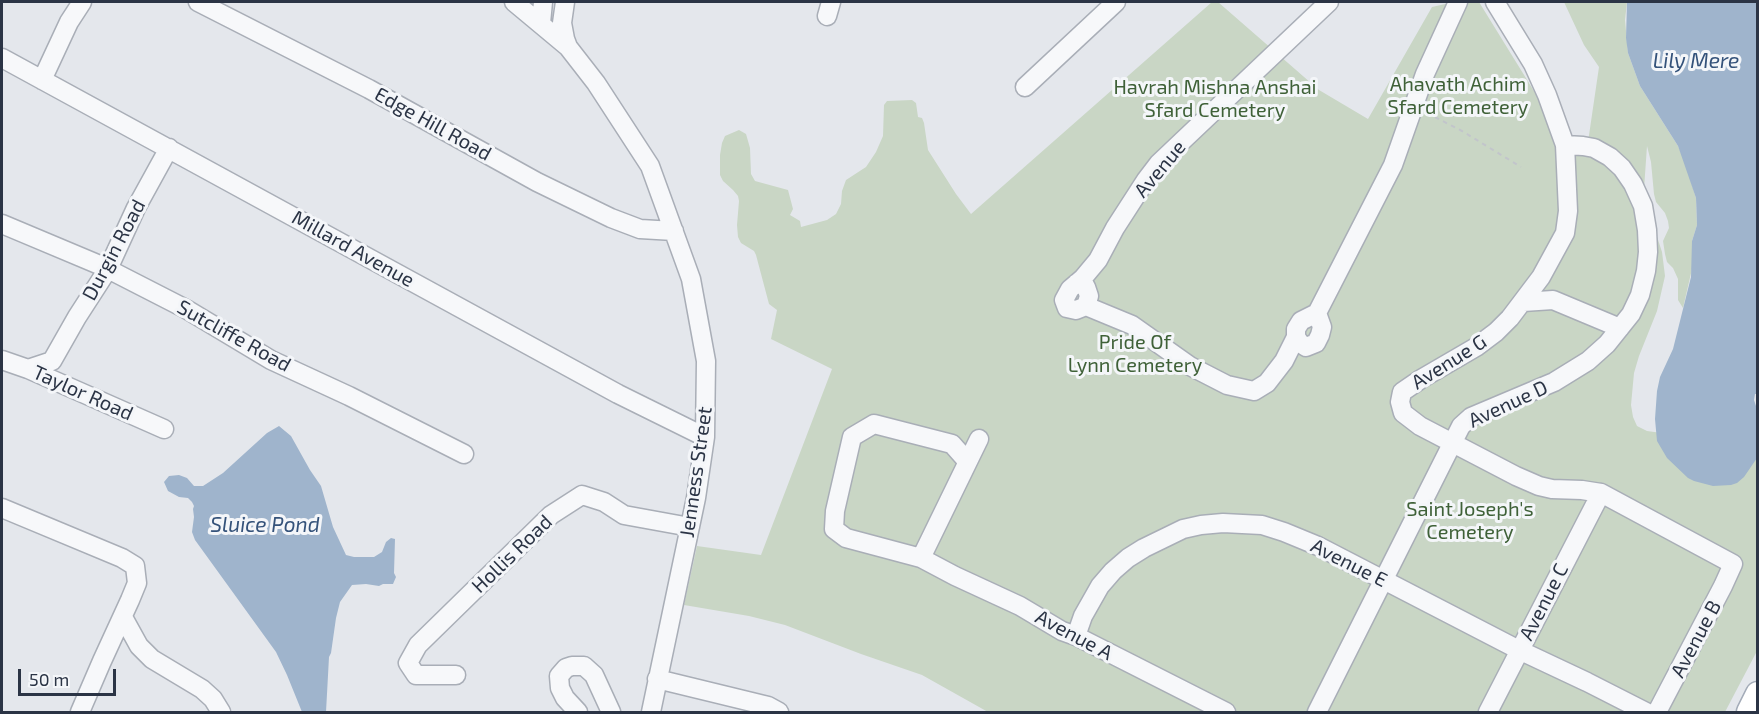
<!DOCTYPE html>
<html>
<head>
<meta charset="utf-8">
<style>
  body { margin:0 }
  #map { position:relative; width:1759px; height:714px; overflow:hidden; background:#e4e7ec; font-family:"Exo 2",sans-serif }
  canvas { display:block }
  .frame { position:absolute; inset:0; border:3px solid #2b3445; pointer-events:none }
  .scale { position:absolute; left:18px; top:669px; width:98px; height:27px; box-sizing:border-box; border:3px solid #2b3445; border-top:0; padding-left:8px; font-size:18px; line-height:21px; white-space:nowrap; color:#2b3445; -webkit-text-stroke:4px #f4f6f9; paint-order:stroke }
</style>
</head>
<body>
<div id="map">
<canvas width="1759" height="714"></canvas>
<div class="frame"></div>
<div class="scale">50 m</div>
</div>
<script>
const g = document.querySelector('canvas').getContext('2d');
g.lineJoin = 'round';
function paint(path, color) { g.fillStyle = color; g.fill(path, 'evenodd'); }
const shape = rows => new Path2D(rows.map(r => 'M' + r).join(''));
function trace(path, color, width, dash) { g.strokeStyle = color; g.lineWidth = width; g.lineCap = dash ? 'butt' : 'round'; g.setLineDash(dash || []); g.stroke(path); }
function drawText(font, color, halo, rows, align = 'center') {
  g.font = font + ' "Exo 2",sans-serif'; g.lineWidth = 6; g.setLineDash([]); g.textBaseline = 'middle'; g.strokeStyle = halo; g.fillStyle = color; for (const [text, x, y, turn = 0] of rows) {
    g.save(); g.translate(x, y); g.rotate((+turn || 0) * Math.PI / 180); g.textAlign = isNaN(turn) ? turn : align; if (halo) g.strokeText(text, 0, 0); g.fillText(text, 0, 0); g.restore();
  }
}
paint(shape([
  [1212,2,1218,2,1319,90,1368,119,1432,7,1454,2,1479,2,1537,96,1552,130,1565,132,1588,142,1599,67,1584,45,1564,2,1627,2,1625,20,1628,53,1640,86,1678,146,1685,162,1696,198,1697,225,1692,241,1692,269,1683,308,1678,300,1678,279,1673,268,1667,262,1665,254,1663,241,1669,228,1668,221,1665,213,1656,202,1654,194,1651,162,1647,146,1644,189,1649,212,1662,252,1665,276,1657,311,1639,356,1634,373,1631,405,1633,417,1637,426,1647,431,1757,446,1757,651,1725,712,988,712,922,675,861,654,785,625,749,616,684,605,697,546,761,555,832,369,771,339,777,310,769,304,756,255,754,251,741,243,738,237,737,225,739,201,738,196,733,190,723,181,720,175,720,155,722,143,725,136,739,130,746,134,750,148,751,174,755,181,788,190,793,209,790,215,800,221,801,227,827,220,836,214,841,204,842,191,846,180,866,167,876,152,883,136,884,105,887,101,912,100,916,103,918,117,922,118,924,123,928,150,956,194,971,214]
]), '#c9d6c5');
paint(shape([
  [1627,2,1757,2,1758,394,1755,394,1754,400,1757,409,1757,458,1744,477,1737,483,1731,485,1713,486,1694,481,1688,478,1667,458,1657,441,1655,419,1657,391,1660,377,1673,349,1691,277,1692,241,1697,225,1696,198,1678,146,1640,86,1628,53,1626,38],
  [279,426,291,436,310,470,321,486,333,527,346,555,354,557,374,557,382,552,386,542,391,538,395,539,394,573,396,577,393,584,383,584,379,586,366,584,352,585,340,602,336,618,331,653,329,657,326,712,302,712,287,675,276,652,195,540,192,532,194,517,193,509,194,506,192,502,188,498,179,497,168,491,164,482,169,476,179,475,187,478,194,486,203,486,223,473,267,433]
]), '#9fb4cc');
const minor = shape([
  [198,2,369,89,537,182,611,218,640,229,674,231],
  [514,2,568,47,596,83,650,166,691,279,706,361,705,437,696,498,651,712],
  [565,2,562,23,565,39,568,47],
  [1495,2,1533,64,1547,95,1565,145,1568,211,1565,233,1541,277,1510,318,1496,332,1476,347,1421,379,1402,392,1400,402,1403,413,1420,426,1516,476,1539,486,1552,489,1582,490,1601,493,1733,564,1723,586,1657,712],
  [827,16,831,2],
  [541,23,543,2],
  [2,58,618,394,705,437],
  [42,80,69,22,82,2],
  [1025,87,1116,2],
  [2,224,102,266,186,309,271,360,349,396,464,454],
  [1077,283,1086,287,1089,296,1086,306,1076,310,1067,308,1064,300,1070,289,1083,278,1098,260,1115,228,1146,180,1159,163,1329,2],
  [1523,302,1553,300,1620,328],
  [1086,306,1132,325,1190,366,1227,385,1254,391,1267,383,1284,361,1296,337],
  [1317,313,1322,327,1320,335,1316,343,1306,347,1300,343,1296,337,1296,329,1301,321,1317,313,1393,165,1425,74,1458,2],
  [2,360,28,369,164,429],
  [28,369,52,361,77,317,108,269,136,208,169,148],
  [979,439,921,558,955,576,1020,606,1062,631,1076,636,1226,712],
  [2,508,122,558,135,566,137,583,130,600,102,661,80,712],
  [921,558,846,538,834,529,835,511,852,437,874,424,952,444,967,461],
  [123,617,139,646,152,659,202,689,213,699,221,712],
  [1076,636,1083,616,1100,586,1113,571,1128,558,1144,548,1183,529,1201,525,1223,523,1262,525,1284,532,1318,546,1519,650,1587,682,1646,712],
  [456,675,416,675,408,663,418,645,551,515,582,495,604,502,624,515,690,527],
  [657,679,768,706,779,712],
  [578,712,565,698,560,688,559,676,566,668,572,666,584,666,594,675,611,712],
  [1317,712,1461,426,1471,417,1554,382,1588,361,1607,344,1631,314,1640,295,1646,271,1648,252,1647,230,1643,206,1633,184,1622,168,1610,157,1594,148,1583,146,1565,145],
  [1488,712,1601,493]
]);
const major = shape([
  [1749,712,1758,694]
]);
trace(minor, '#a9aeb7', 21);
trace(major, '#a3abb8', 27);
trace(shape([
  [1427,113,1462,131,1521,167]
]), '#c2c5cb', 2, [4.5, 4.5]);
trace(minor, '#f7f8fa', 18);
trace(major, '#fff', 24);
drawText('20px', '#3f6138', '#f4f6f9', [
  ["Ahavath Achim",1458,84],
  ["Sfard Cemetery",1458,107],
  ["Havrah Mishna Anshai",1215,87],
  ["Sfard Cemetery",1215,110],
  ["Pride Of",1135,342],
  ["Lynn Cemetery",1135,365],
  ["Saint Joseph's",1470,509],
  ["Cemetery",1470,532]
]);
drawText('20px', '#2b3445', '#f4f6f9', [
  ["Edge Hill Road",433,124,29],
  ["Avenue",1160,169,-50],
  ["Millard Avenue",353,249,29],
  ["Durgin Road",114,250,-62],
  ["Sutcliffe Road",234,336,29],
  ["Avenue G",1449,362,-32],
  ["Taylor Road",83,393,24],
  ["Avenue D",1508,404,-25],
  ["Jenness Street",696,472,-82],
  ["Hollis Road",512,554,-44],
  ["Avenue E",1349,563,27],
  ["Avenue C",1544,602,-63],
  ["Avenue A",1074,635,28],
  ["Avenue B",1696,639,-62]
]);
drawText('italic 21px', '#34527a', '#f4f6f9', [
  ["Lily Mere",1696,61],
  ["Sluice Pond",265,525]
]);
</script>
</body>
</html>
